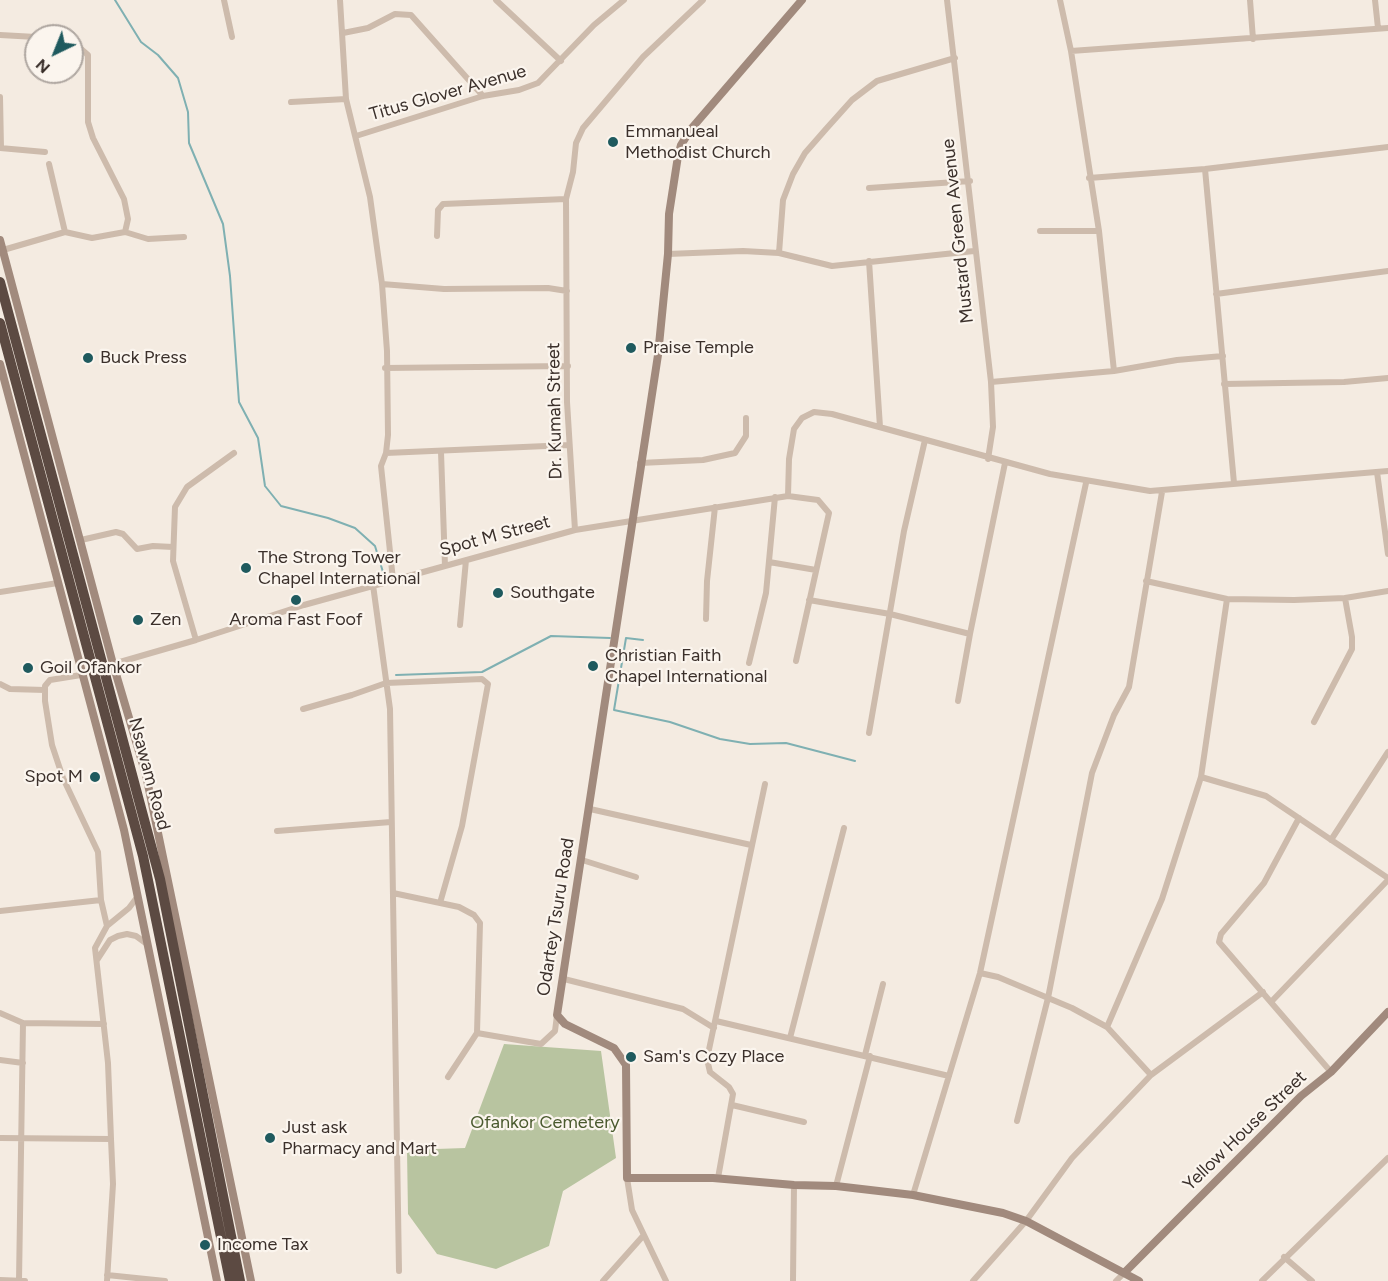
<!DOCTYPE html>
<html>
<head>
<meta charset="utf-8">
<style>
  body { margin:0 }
  #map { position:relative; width:1388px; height:1281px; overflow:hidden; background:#f4ebe1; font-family:Figtree,sans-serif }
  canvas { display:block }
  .north { position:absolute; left:24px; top:24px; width:60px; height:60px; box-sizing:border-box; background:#fbf5ee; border:2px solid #aea6a0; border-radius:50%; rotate:223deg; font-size:16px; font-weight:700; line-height:24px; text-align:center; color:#3b302b }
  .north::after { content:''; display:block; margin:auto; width:21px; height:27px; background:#1f5a5e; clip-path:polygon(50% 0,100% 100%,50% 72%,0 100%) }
</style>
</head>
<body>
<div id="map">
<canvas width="1388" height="1281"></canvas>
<div class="north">N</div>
</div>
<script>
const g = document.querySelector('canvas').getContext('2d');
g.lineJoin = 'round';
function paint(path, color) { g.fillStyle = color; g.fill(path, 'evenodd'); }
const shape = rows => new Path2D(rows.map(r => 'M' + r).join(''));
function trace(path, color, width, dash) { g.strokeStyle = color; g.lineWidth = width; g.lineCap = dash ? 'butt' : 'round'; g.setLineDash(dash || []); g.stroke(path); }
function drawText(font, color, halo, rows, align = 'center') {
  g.font = font + ' Figtree,sans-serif'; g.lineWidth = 4.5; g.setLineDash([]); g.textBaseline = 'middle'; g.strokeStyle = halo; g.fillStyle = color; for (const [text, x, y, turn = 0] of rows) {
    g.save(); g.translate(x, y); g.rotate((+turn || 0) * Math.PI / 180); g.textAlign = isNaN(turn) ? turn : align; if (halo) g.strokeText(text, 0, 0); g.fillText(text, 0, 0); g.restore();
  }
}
paint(shape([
  [504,1044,601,1051,616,1158,563,1191,549,1246,496,1269,437,1254,408,1214,407,1150,465,1148]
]), '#b8c4a0');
trace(shape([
  [115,0,141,42,158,55,178,78,188,112,189,143,223,224,230,276,239,402,258,438,265,486,281,506,328,518,355,528,375,546,383,572],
  [643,640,626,638,614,710,670,722,720,739,750,744,786,743,855,761],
  [396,675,482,672,551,636,610,638]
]), '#7fb0b2', 2);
trace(shape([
  [224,0,232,37],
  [340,0,346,99,370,197,382,284,387,351,388,435,386,453,569,445],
  [496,0,561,61],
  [947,0,991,382,993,427,988,459],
  [1060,0,1071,51,1099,231,1114,371],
  [1250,0,1253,39],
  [1375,0,1378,28],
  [343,33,368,28,395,14,411,15,483,96],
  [0,35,36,37],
  [72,41,88,55,88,122,93,138,124,199,128,219,125,232],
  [1071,51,1388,28],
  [0,97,1,148],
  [291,102,346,99],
  [356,136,483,96,519,90,538,83,594,25,624,0],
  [0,148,45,152],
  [49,164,65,232],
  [1205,169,1234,483],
  [1089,178,1205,169,1388,147],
  [869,188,970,181],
  [1040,231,1099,231],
  [437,236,438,210,443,204,566,199],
  [3,250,65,232,92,238,125,232,148,239,184,237],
  [779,253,783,200,793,174,805,153,826,129,852,100,877,81,955,58],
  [668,254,743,251,779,253,832,266,974,251],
  [869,261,880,427],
  [382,284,444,289,548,288,567,291],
  [1216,294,1388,271],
  [385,368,568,366],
  [991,382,1114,371,1177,360,1223,356],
  [1224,384,1344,382,1388,378],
  [441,452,445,566],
  [386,453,381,466,393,580],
  [640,463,703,460,735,453,746,436,746,418],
  [1377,472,1388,554],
  [788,496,789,459,794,429,802,418,814,412,832,414,1050,474,1150,491,1388,471],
  [575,530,567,402,566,199,573,172,576,143,583,128,643,57,703,0],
  [81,540,116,532,123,534,137,549,153,546,173,547],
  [769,562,816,570],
  [1146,581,1227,599,1294,600,1345,598,1388,591],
  [373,585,390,709,399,1271],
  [0,592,58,583],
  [809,600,890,614,970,634,1005,463],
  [706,619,707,581,715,507],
  [460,625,466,560],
  [196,640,173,561,175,507,187,487,234,453],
  [749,663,766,593,775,497],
  [113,664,196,640,304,605,575,530,788,496,818,500,829,513,796,661],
  [81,675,50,680,45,686,45,701,52,745,63,778,98,852,101,900,107,926],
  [0,684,10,689,45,690],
  [958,701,970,634],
  [303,709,352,695,386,683,482,679,488,684,462,826,440,903],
  [1314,722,1352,649,1352,637,1345,598],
  [869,733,904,531,925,440],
  [1201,777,1266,796,1388,878],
  [590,809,751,845],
  [1299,818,1264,883,1221,934,1219,942,1331,1072],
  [277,831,391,822],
  [1331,840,1388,752],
  [582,860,636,877],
  [393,893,459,907,474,915,480,923,477,1033,448,1077],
  [0,911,101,900],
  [97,960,110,940,118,936,127,934,136,936,147,944],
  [980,973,998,977,1072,1008,1107,1027],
  [564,979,683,1009,714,1028],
  [1271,1002,1388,880],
  [0,1013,23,1023,104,1024],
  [716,1021,949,1076],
  [477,1033,541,1044,555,1031,557,1015],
  [790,1038,844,828],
  [865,1055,883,984],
  [0,1060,23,1063],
  [1151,1075,1107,1027,1162,899,1201,777,1227,599],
  [732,1105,804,1122],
  [1017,1121,1048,998,1092,773,1114,715,1129,687,1162,492],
  [0,1138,111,1139],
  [627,1178,632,1210,666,1281],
  [718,1178,733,1094,729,1087,710,1072,707,1059,765,784],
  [836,1186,870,1056],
  [913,1195,980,973,1086,483],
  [1284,1257,1312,1281],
  [107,1275,165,1281],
  [0,1280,25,1281],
  [19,1281,23,1023],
  [107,1281,113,1184,111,1139,108,1063,95,948,107,926,129,908,138,896],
  [603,1281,643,1236],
  [793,1281,794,1185],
  [973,1281,1026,1221,1072,1158,1151,1075,1263,992],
  [1116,1281,1124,1273],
  [1262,1281,1388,1158]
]), '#cdbbac', 6);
trace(shape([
  [802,0,691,129,681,145,678,156,669,214,668,254,658,355,557,1015,565,1024,614,1048,626,1065,627,1178,713,1178,794,1185,836,1186,913,1195,1003,1213,1026,1221,1139,1281],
  [0,240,113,664,146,775,251,1281],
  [0,364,124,830,217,1281],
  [1124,1273,1301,1096,1331,1072,1388,1012]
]), '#a18a7d', 8);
trace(shape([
  [0,282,160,879,240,1281],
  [0,323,143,856,230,1281]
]), '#5c4a42', 10);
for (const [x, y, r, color] of [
  [613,142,6,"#1f5a5e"],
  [631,348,6,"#1f5a5e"],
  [88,358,6,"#1f5a5e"],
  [246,568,6,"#1f5a5e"],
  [498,593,6,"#1f5a5e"],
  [296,600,6,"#1f5a5e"],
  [138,620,6,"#1f5a5e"],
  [593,666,6,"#1f5a5e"],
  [28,668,6,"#1f5a5e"],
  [95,777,6,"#1f5a5e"],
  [631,1057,6,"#1f5a5e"],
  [270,1138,6,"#1f5a5e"],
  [205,1245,6,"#1f5a5e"]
]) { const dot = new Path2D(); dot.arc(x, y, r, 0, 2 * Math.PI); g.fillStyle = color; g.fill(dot); trace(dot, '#fbf5ee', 2); }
drawText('18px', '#3b302b', '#fbf5ee', [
  ["Titus Glover Avenue",448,93,-16],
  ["Mustard Green Avenue",958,231,-96],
  ["Dr. Kumah Street",555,411,-91],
  ["Spot M Street",495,536,-15],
  ["Nsawam Road",149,774,75],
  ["Odartey Tsuru Road",556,917,-81],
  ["Yellow House Street",1245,1131,-44]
]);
drawText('18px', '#3b302b', '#fbf5ee', [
  ["Emmanueal",625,132],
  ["Methodist Church",625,153],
  ["Praise Temple",643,348],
  ["Buck Press",100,358],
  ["The Strong Tower",258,558],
  ["Chapel International",258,579],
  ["Southgate",510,593],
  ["Zen",150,620],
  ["Aroma Fast Foof",296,620,"center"],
  ["Christian Faith",605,656],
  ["Chapel International",605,677],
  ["Goil Ofankor",40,668],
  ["Spot M",83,777,"right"],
  ["Sam's Cozy Place",643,1057],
  ["Just ask",282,1128],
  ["Pharmacy and Mart",282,1149],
  ["Income Tax",217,1245]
], 'left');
drawText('18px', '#4a5a2e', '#fbf5ee', [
  ["Ofankor Cemetery",545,1123]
]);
</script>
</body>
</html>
